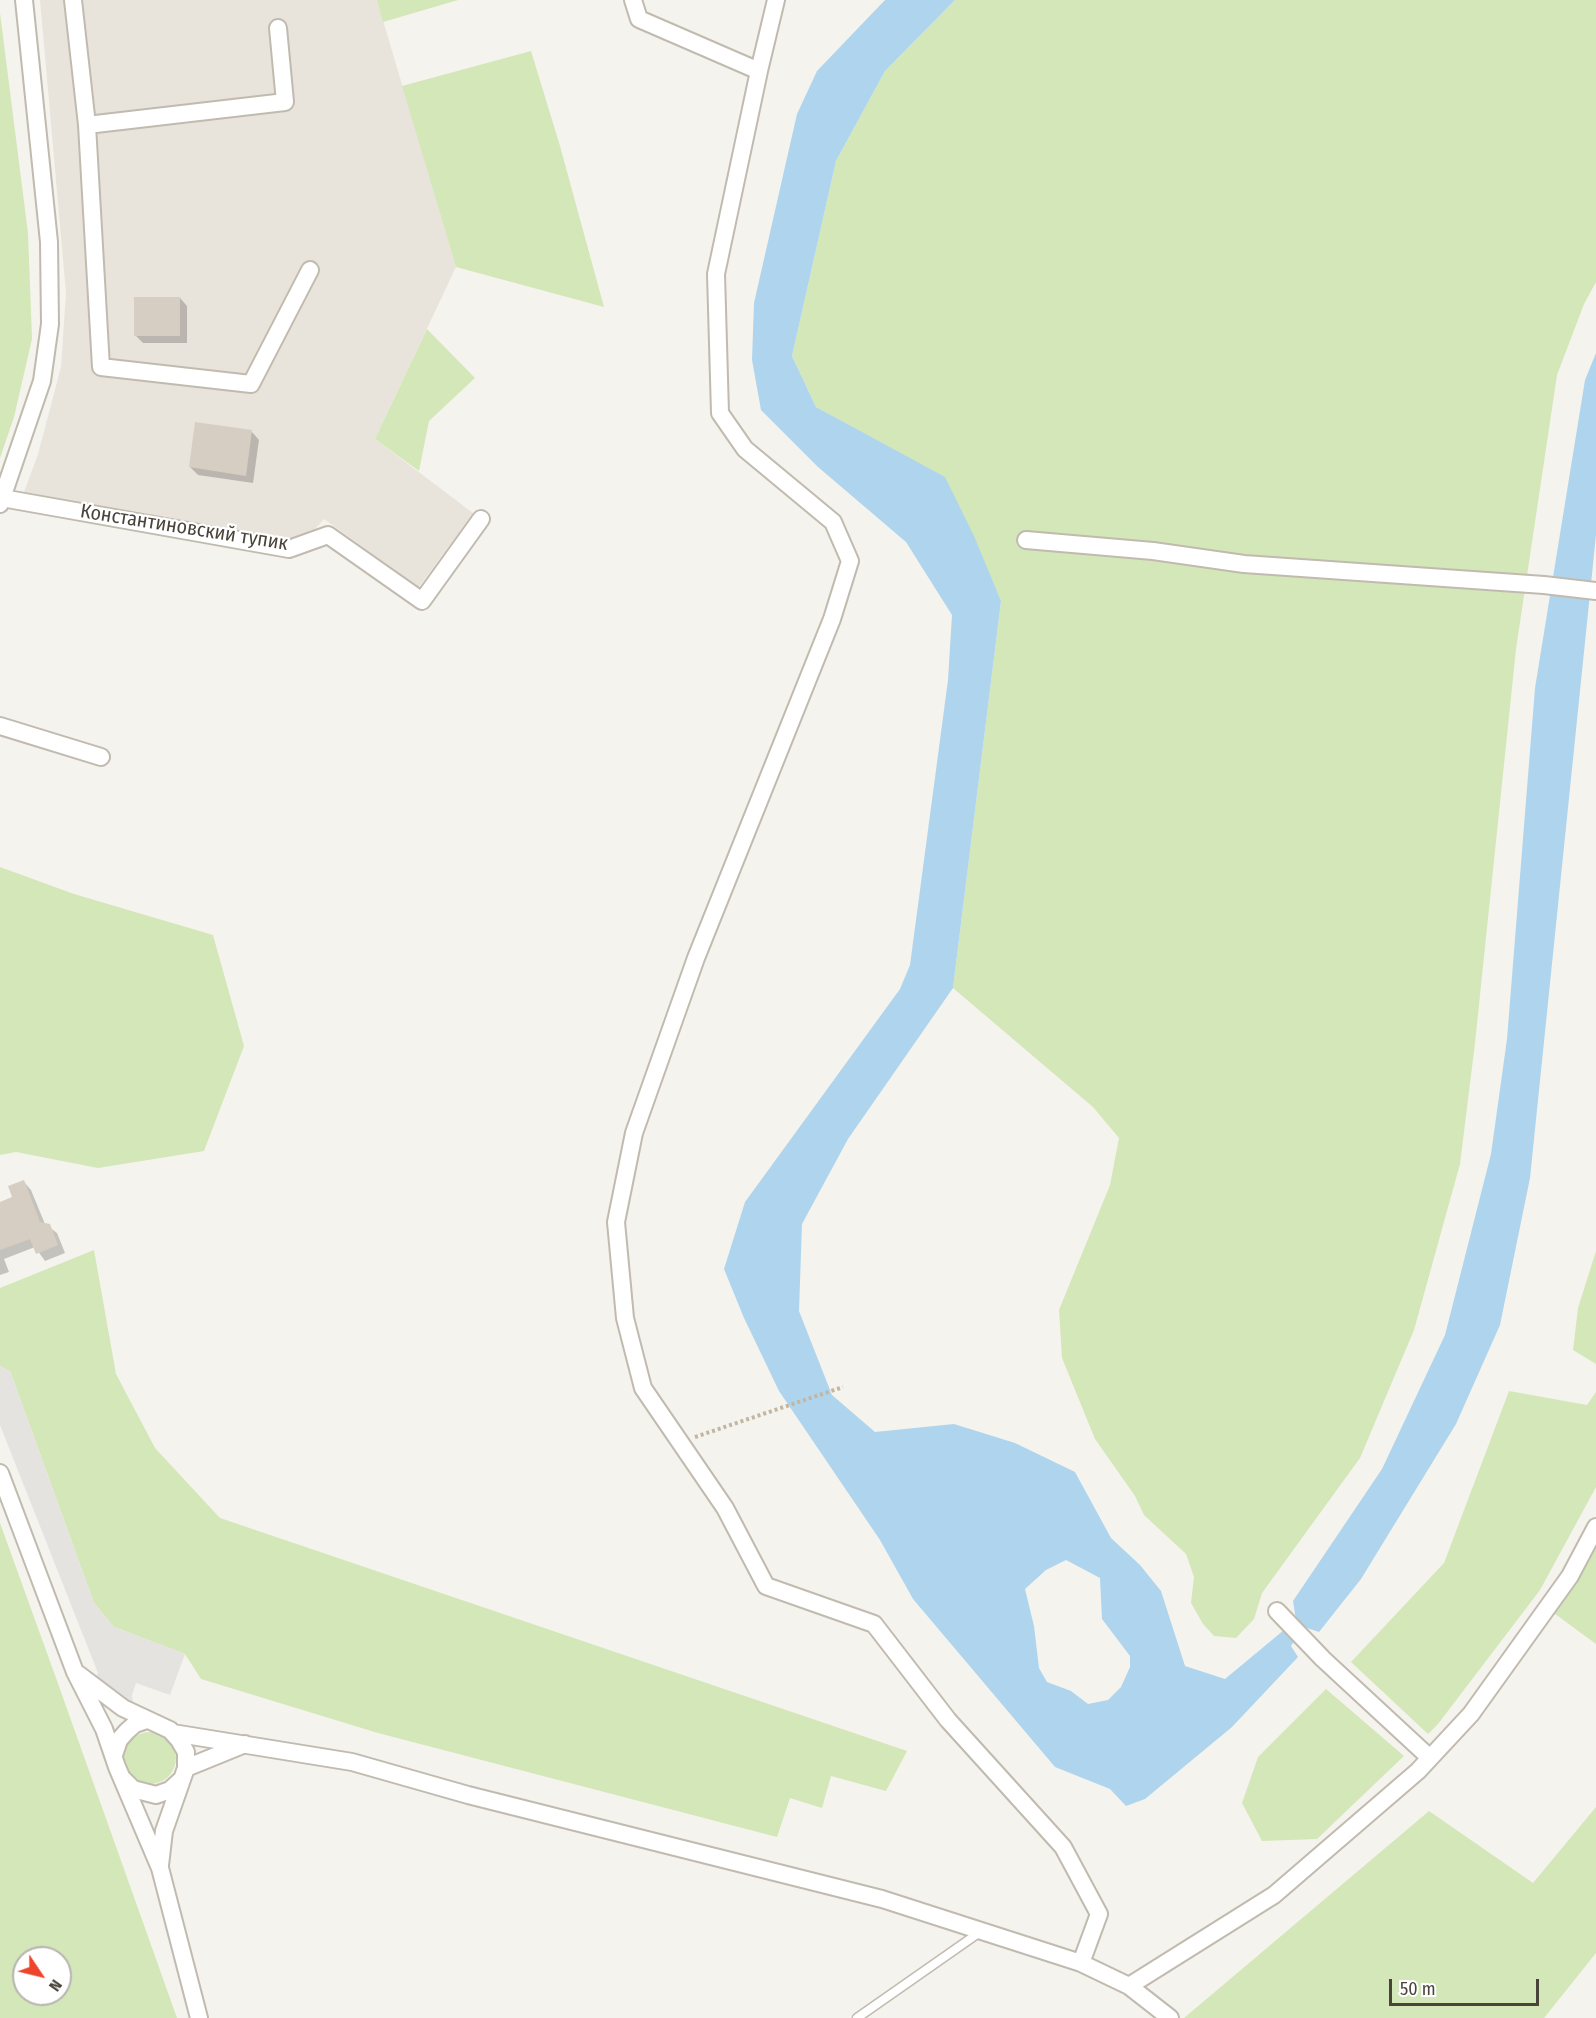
<!DOCTYPE html>
<html>
<head>
<meta charset="utf-8">
<style>
  body { margin:0 }
  #map { position:relative; width:1596px; height:2018px; overflow:hidden; background:#f5f3ed; font-family:"Fira Sans Condensed",sans-serif }
  canvas { display:block }
  .north { position:absolute; left:12px; top:1946px; width:60px; height:60px; box-sizing:border-box; background:#fff; border:2px solid #b7b4b0; border-radius:50%; rotate:125deg; font-size:16px; font-weight:700; line-height:24px; text-align:center; color:#4a433a }
  .north::after { content:''; display:block; margin:auto; width:21px; height:27px; background:#ee442b; clip-path:polygon(50% 0,100% 100%,50% 72%,0 100%) }
  .scale { position:absolute; left:1389px; top:1979px; width:150px; height:27px; box-sizing:border-box; border:3px solid #4a433a; border-top:0; padding-left:8px; font-size:18px; line-height:21px; white-space:nowrap; color:#4a433a; -webkit-text-stroke:4px #fff; paint-order:stroke }
</style>
</head>
<body>
<div id="map">
<canvas width="1596" height="2018"></canvas>
<div class="north">N</div>
<div class="scale">50 m</div>
</div>
<script>
const g = document.querySelector('canvas').getContext('2d');
g.lineJoin = 'round';
function paint(path, color) { g.fillStyle = color; g.fill(path, 'evenodd'); }
const shape = rows => new Path2D(rows.map(r => 'M' + r).join(''));
function trace(path, color, width, dash) { g.strokeStyle = color; g.lineWidth = width; g.lineCap = dash ? 'butt' : 'round'; g.setLineDash(dash || []); g.stroke(path); }
function drawText(font, color, halo, rows, align = 'center') {
  g.font = font + ' "Fira Sans Condensed",sans-serif'; g.lineWidth = 4.5; g.setLineDash([]); g.textBaseline = 'middle'; g.strokeStyle = halo; g.fillStyle = color; for (const [text, x, y, turn = 0] of rows) {
    g.save(); g.translate(x, y); g.rotate((+turn || 0) * Math.PI / 180); g.textAlign = isNaN(turn) ? turn : align; if (halo) g.strokeText(text, 0, 0); g.fillText(text, 0, 0); g.restore();
  }
}
paint(shape([
  [40,0,377,0,456,267,375,439,473,513,419,587,324,519,308,537,286,540,24,492,38,454,61,367,66,293]
]), '#e9e4db');
paint(shape([
  [377,0,458,0,383,22],
  [955,0,1596,0,1596,282,1584,304,1557,375,1516,649,1475,1043,1460,1164,1414,1330,1360,1458,1262,1593,1254,1619,1236,1638,1214,1636,1203,1624,1191,1603,1194,1577,1186,1554,1144,1515,1135,1496,1095,1439,1062,1358,1059,1310,1110,1185,1119,1138,1093,1107,953,988,1001,601,945,478,816,407,792,356,836,161,885,71],
  [0,13,28,233,32,339,14,417,0,458],
  [531,51,560,146,604,307,456,267,402,86],
  [427,329,475,378,429,421,419,471,375,439],
  [0,867,74,894,213,935,244,1046,204,1151,98,1168,16,1152,0,1155],
  [94,1250,116,1374,155,1448,220,1518,907,1751,886,1791,831,1776,822,1808,790,1798,777,1837,378,1733,201,1679,185,1654,114,1627,94,1603,10,1371,0,1366,0,1288],
  [1596,1251,1596,1364,1573,1350,1578,1308],
  [1509,1391,1587,1405,1596,1392,1596,1487,1540,1590,1438,1724,1428,1734,1351,1662,1444,1563],
  [0,1523,56,1678,177,2018,0,2018],
  [24,1958,60,1958,60,1994,24,1994],
  [1596,1527,1596,1644,1547,1608],
  [1326,1689,1404,1756,1317,1839,1262,1841,1242,1803,1258,1757],
  '124 1758a26 26 0 1 1 52 0a26 26 0 1 1-52 0Z',
  [1596,1807,1596,1953,1544,2018,1173,2018,1184,2018,1429,1811,1533,1883]
]), '#d3e7b8');
paint(shape([
  [0,1366,10,1371,94,1603,114,1627,185,1654,170,1695,136,1683,132,1695,134,1714,92,1685,98,1673,0,1425]
]), '#e5e3e0');
paint(shape([
  [885,0,955,0,885,71,836,161,792,356,816,407,945,477,974,536,1001,601,953,988,848,1139,802,1224,799,1311,832,1395,875,1432,954,1424,1015,1443,1075,1472,1111,1538,1140,1565,1161,1591,1185,1666,1225,1679,1296,1620,1293,1601,1382,1469,1445,1335,1491,1154,1507,1039,1535,688,1585,380,1596,353,1596,535,1530,1178,1500,1325,1456,1424,1361,1579,1319,1632,1304,1627,1291,1646,1298,1657,1232,1727,1145,1799,1126,1806,1110,1789,1055,1767,913,1599,880,1540,779,1391,744,1318,724,1269,745,1202,900,989,910,965,948,680,952,615,906,542,818,467,761,410,752,360,754,303,797,114,817,71],
  [1066,1560,1100,1578,1102,1619,1130,1656,1130,1667,1121,1687,1108,1700,1088,1704,1071,1691,1047,1682,1039,1668,1034,1626,1025,1589,1046,1570]
]), '#aed5ed');
paint(shape([
  [180,298,187,306,187,343,143,343,135,335],
  [252,432,259,440,253,483,198,475,190,467],
  [24,1182,31,1190,45,1224,57,1233,65,1253,45,1261,35,1247,4,1259,9,1272,0,1275,0,1204,14,1198]
]), '#0003');
paint(shape([
  [134,297,180,297,180,336,134,336],
  [195,422,252,430,246,476,189,467],
  [24,1180,40,1222,50,1224,58,1245,36,1254,30,1239,0,1250,0,1202,12,1197,8,1186]
]), '#d6cec2');
const service = shape([
  [857,2018,980,1932]
]);
const minor = shape([
  [73,0,87,125,101,367,251,384,310,270],
  [633,0,639,19,759,71],
  [776,0,759,71,716,274,720,413,745,449,833,522,850,561,832,619,696,958,634,1133,616,1222,625,1318,643,1388,725,1508,766,1586,874,1624,948,1720,1063,1847,1099,1914,1081,1963],
  [87,125,285,102,278,28],
  [2,498,289,549,328,535,422,601,481,519],
  [0,504,42,381,50,324,49,242,24,0],
  [1026,540,1153,551,1244,564,1544,585,1596,591],
  [0,726,101,757],
  [0,1473,75,1672,104,1729,117,1767,160,1868,199,2018],
  [1277,1611,1323,1659,1430,1758],
  [78,1674,123,1708,170,1730,179,1740,186,1752,186,1768,164,1831,160,1865],
  [173,1733,352,1762,468,1795,882,1899,1081,1963,1129,1986,1170,2018],
  [114,1755,119,1740,127,1731,135,1724,147,1720],
  [186,1768,245,1744],
  [123,1779,133,1789,156,1795,170,1790,181,1780],
  [1129,1986,1274,1895,1418,1771,1471,1714,1570,1576,1596,1527]
]);
trace(service, '#c1baaf', 11);
trace(minor, '#c1baaf', 20);
trace(shape([
  [695,1437,843,1387]
]), '#c2b5a1', 4, [3, 3]);
trace(service, '#fff', 8);
trace(minor, '#fff', 16);
drawText('20px', '#4a433a', '#fff', [
  ["Константиновский тупик",184,528,9]
]);
</script>
</body>
</html>
